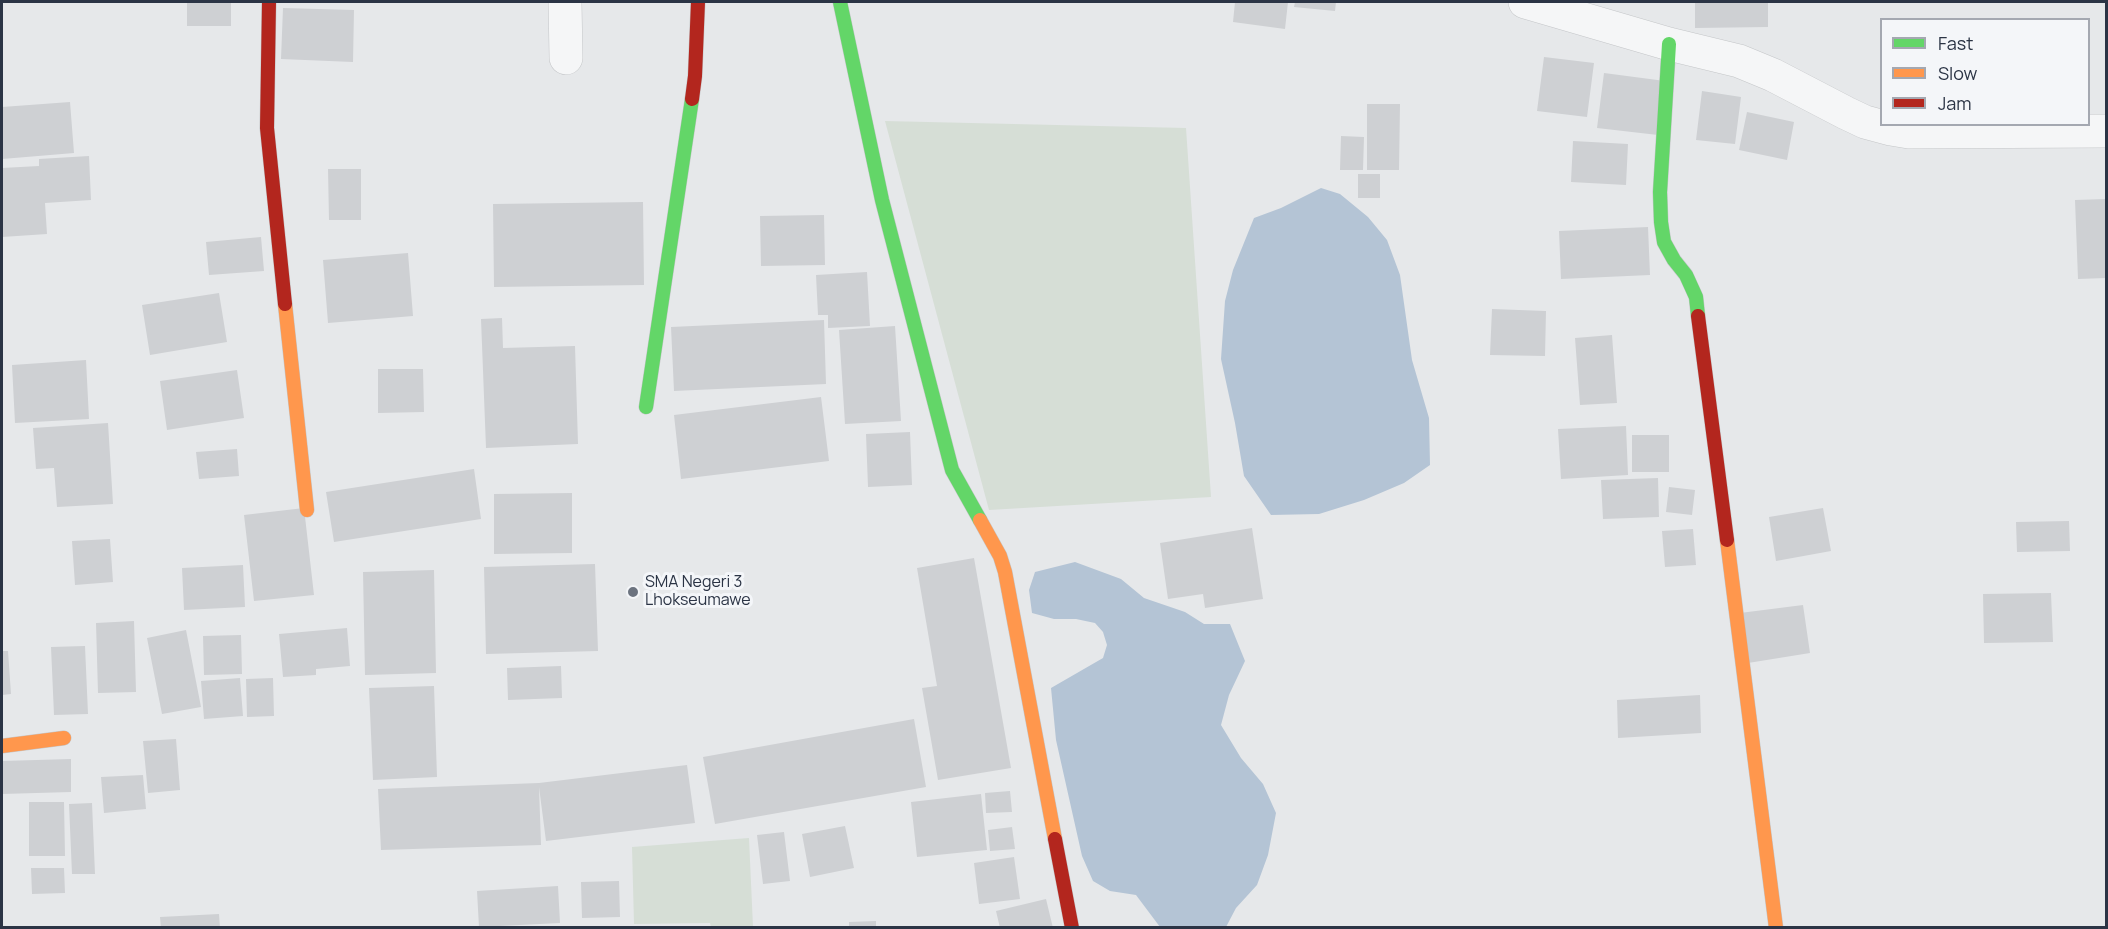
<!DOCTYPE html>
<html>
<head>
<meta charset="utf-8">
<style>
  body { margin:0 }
  #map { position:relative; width:2108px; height:929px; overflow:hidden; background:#e6e8ea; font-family:Manrope,sans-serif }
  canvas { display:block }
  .frame { position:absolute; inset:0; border:3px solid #2b3445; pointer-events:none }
  .legend { position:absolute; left:1880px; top:18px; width:210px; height:108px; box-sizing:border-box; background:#f4f6f9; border:2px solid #a4a8b1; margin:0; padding:8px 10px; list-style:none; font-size:18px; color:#2b3445 }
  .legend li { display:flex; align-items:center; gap:12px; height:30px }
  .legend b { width:30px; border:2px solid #a4a8b1 }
</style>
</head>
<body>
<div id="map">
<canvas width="2108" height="929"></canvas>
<div class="frame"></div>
<ul class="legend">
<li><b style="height:8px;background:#63d668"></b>Fast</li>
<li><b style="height:8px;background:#ff974d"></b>Slow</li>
<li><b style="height:8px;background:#b3261e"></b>Jam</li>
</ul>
</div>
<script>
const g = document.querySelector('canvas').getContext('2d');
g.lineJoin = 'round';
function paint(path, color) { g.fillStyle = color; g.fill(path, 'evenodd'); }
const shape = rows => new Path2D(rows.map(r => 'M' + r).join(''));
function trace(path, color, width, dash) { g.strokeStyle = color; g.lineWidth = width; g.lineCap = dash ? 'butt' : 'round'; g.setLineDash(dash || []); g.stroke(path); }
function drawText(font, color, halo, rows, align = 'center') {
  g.font = font + ' Manrope,sans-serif'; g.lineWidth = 6; g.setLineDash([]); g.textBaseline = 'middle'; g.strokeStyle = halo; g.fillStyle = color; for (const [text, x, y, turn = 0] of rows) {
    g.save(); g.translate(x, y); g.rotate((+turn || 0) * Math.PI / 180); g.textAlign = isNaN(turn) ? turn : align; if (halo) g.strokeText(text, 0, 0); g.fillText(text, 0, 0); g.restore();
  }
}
paint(shape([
  [885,121,1186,128,1211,497,989,510],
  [749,838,753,927,711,927,710,923,634,924,632,847]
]), '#d6ded6');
paint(shape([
  [1321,188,1340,194,1368,217,1387,240,1400,275,1412,360,1429,418,1430,465,1404,483,1364,500,1319,514,1271,515,1244,476,1235,423,1221,359,1225,301,1233,270,1254,218,1281,208],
  [1075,562,1121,579,1144,598,1185,612,1204,624,1230,624,1245,661,1229,695,1221,725,1241,758,1263,784,1276,813,1268,855,1257,885,1236,908,1226,927,1160,927,1136,895,1110,891,1093,881,1082,856,1056,740,1051,688,1103,658,1107,645,1103,632,1095,623,1076,619,1054,619,1032,613,1029,590,1035,572]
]), '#b4c4d5');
paint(shape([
  [187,2,231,2,231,26,187,26],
  [1235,2,1288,2,1285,29,1233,22],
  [1295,2,1336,2,1335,11,1294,7],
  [1695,2,1768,2,1768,27,1695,28],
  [283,8,354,10,353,62,281,59],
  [1544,57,1594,63,1587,117,1537,111],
  [1604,73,1665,81,1658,135,1597,128],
  [1702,91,1741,97,1735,144,1696,140],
  [70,102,74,153,2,159,2,107],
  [1367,104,1400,104,1399,170,1367,170],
  [1747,112,1794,122,1787,160,1739,150],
  [1341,136,1364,137,1363,170,1340,170],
  [1573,141,1628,144,1626,185,1571,182],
  [89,156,91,200,45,203,47,234,2,237,2,168,39,166,39,159],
  [328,169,361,169,361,220,329,220],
  [1358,174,1380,174,1380,198,1358,198],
  [2106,199,2106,278,2078,279,2075,200],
  [643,202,644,285,494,287,493,204],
  [824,215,825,265,761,266,760,216],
  [1648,227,1650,275,1561,279,1559,231],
  [261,237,264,271,209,275,206,242],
  [408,253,413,316,328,323,323,260],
  [867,272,870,326,828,328,828,315,818,315,816,275],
  [219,293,227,342,150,355,142,305],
  [1492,309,1546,311,1545,356,1490,355],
  [502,318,503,348,575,346,578,444,486,448,481,319],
  [824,320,826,384,674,391,671,327],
  [895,326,901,421,845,424,839,330],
  [1612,335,1617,403,1580,405,1575,338],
  [86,360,89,419,15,423,12,365],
  [378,369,423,369,424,412,378,413],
  [237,370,244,418,167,430,160,381],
  [821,397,829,461,681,479,674,415],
  [108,423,113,504,57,507,54,468,36,469,33,428],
  [1626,426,1628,475,1561,479,1558,429],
  [910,432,912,485,868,487,866,434],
  [1632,435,1669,435,1669,472,1632,472],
  [237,449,239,476,199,479,196,452],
  [474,469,481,519,334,542,326,492],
  [1658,478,1659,517,1603,519,1601,480],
  [1669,487,1695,490,1692,515,1666,512],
  [572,493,572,553,494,554,494,494],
  [304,508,314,595,254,601,244,515],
  [1823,508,1831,551,1776,561,1769,517],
  [2069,521,2070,551,2017,552,2016,522],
  [1252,528,1263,599,1205,608,1203,594,1168,599,1160,543],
  [1693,529,1696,565,1665,567,1662,531],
  [110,539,113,582,75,585,72,541],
  [974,558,1011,768,938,780,922,688,937,686,917,568],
  [595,564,598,651,486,654,484,567],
  [243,565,245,607,184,610,182,568],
  [434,570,436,673,365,675,363,572],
  [2051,593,2053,642,1984,643,1983,594],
  [1803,605,1810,653,1748,663,1740,613],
  [134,621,136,692,98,693,96,623],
  [347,628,350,666,316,669,316,675,283,677,279,634],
  [186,630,201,707,162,714,147,638],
  [241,635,242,674,204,675,203,636],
  [85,646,88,714,54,715,51,647],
  [2,651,8,651,11,694,2,695],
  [561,666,562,698,508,700,507,668],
  [240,678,243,716,204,719,201,681],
  [273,678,274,716,247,717,246,679],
  [434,686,437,777,373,780,369,688],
  [1700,695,1701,733,1618,738,1617,700],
  [914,719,926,787,715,824,703,757],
  [176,739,180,790,148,793,143,741],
  [71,759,71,792,2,794,2,761],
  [687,765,695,823,546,841,539,787,541,845,381,850,378,789,539,783],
  [143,775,146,809,104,813,101,777],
  [1010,791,1012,812,986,813,985,793],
  [981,794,987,850,917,857,911,802],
  [29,802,64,802,65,856,29,856],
  [92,803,95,874,72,874,69,804],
  [845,826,854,868,810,877,802,834],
  [1012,827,1015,849,990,851,988,830],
  [784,832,790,881,763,884,757,835],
  [1014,857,1020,899,979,904,974,863],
  [31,868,64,868,65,893,32,894],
  [619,881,620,917,582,918,581,882],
  [558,886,560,923,479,927,477,891],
  [1046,899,1053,928,1000,928,996,911],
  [219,914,220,928,161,928,160,917],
  [876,921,876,928,849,928,849,922]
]), '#ced0d3');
const street = shape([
  [565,2,566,58],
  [1525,2,1669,44,1739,61,1773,75,1846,113,1865,122,1891,129,1909,132,2106,131]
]);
const fast = shape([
  [840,2,882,200,952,470,980,520],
  [1669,44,1660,192,1661,222,1664,242,1674,260,1686,275,1696,297,1698,316],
  [646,407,692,99]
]);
const slow = shape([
  [285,304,307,510],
  [980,520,1000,556,1005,572,1055,839],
  [1727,540,1776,928],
  [2,746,64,738]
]);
const jam = shape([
  [269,2,267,128,285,304],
  [692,99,695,76,698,2],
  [1698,316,1727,540],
  [1055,839,1072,928]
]);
trace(street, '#c4c6c8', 34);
trace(fast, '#c4c6c8', 15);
trace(slow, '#c4c6c8', 15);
trace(jam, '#c4c6c8', 15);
trace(street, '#f5f6f7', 33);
trace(fast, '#63d668', 14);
trace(slow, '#ff974d', 14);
trace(jam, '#b3261e', 14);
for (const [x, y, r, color] of [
  [633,592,6,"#6c737f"]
]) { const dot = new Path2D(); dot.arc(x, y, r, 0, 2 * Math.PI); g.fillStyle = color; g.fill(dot); trace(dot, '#f4f6f9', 2); }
drawText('16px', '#2b3445', '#f4f6f9', [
  ["SMA Negeri 3",645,583],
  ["Lhokseumawe",645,601]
], 'left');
</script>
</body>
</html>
